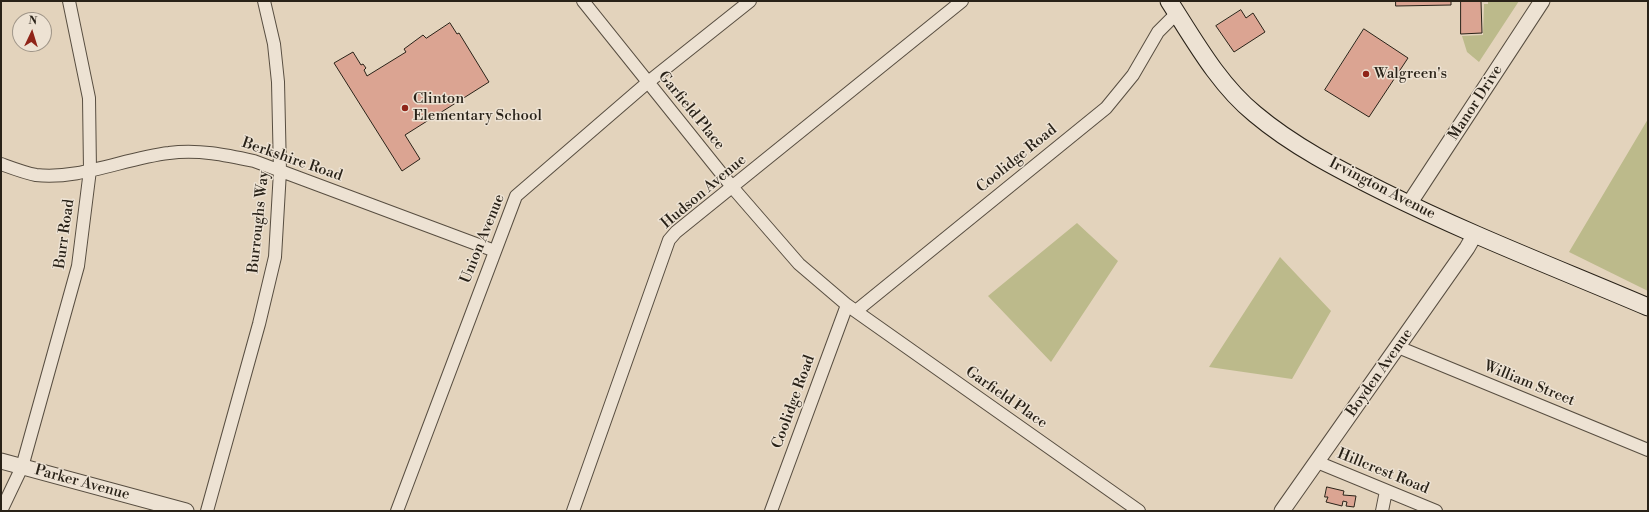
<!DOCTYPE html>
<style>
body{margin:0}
#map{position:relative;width:1649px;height:512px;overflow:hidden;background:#e3d3bc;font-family:"Libre Bodoni",serif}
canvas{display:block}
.frame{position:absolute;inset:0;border:2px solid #292218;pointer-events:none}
.north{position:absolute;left:12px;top:12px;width:40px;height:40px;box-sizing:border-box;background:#ede2d3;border:1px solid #9f9588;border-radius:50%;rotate:4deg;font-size:11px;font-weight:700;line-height:16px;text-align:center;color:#292218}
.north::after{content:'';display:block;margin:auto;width:14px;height:18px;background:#8f2418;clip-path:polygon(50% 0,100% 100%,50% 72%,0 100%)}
</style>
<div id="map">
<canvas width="1649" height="512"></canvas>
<div class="frame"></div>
<div class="north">N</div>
</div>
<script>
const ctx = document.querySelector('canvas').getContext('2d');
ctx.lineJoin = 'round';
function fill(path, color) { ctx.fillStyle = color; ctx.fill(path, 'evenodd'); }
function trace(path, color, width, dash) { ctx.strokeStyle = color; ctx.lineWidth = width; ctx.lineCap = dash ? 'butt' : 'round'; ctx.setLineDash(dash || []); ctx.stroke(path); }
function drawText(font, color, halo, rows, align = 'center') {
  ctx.font = font + ' "Libre Bodoni",serif'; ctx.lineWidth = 3; ctx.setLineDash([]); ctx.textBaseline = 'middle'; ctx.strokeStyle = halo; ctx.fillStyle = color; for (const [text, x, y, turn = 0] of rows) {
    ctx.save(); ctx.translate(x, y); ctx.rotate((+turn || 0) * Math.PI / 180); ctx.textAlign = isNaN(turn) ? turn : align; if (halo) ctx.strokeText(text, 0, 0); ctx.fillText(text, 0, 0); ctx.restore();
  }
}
const green = new Path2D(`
 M1488,1H1519L1479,62L1467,52L1462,36L1483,35L1484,4H1488Z
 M1648,119V291L1569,252Z
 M1077,223L1118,261L1051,362L988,296Z
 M1280,257L1331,311L1292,379L1209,367Z`);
const building = new Path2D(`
 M1396,1H1451V5L1396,6Z
 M1461,1H1481L1482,33L1461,34Z
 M1241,10L1246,18L1253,13L1265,32L1234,52L1216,26Z
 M450,23L457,34L459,33L489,82L405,135L420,159L402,171L334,63L353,52L361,65L363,64L366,68L364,70L367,76L406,52L404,49L423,35L426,38Z
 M1364,29L1408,58L1369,117L1325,90Z
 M1327,487L1344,491L1343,495L1356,496L1354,507L1346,506L1347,502L1343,501L1342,506L1326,502L1328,497H1325Z`);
const minor = new Path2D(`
 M583,1L733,188L799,264L847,305L1139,511
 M1,164C12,168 25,173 36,175C80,180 125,158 169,153C198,149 226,155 254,161L495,251
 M856,311L1106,108L1133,75L1158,32L1177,13
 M1398,347L1648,450
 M1317,462L1436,511
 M1,511L22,467L78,266L90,170L89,98L69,1
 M207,511L259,324L275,257L280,171L278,82L274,44L264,1
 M397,511L516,196L647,83L750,1
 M573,511L669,240L676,232L962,1
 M771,511L847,305
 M1382,511L1386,491`);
const tertiary = new Path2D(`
 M1409,204L1542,1
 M1,461L186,511
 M1282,511L1467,248L1475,234`);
const secondary = new Path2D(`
 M1169,1C1194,40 1219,85 1255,114C1293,146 1338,169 1382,191C1468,234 1559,269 1648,307`);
const markers = [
 [1366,74,4,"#8f2418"],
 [405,108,4,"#8f2418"]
];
const poiNames = [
 ["Walgreen's",1374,74],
 ["Clinton",413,99],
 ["Elementary School",413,116]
];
const streetNames = [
 ["Manor Drive",1476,103,-57],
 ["Garfield Place",691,111,51],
 ["Coolidge Road",1017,159,-39],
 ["Berkshire Road",292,160,19],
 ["Irvington Avenue",1382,189,27],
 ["Hudson Avenue",704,192,-40],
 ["Burroughs Way",259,222,-84],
 ["Burr Road",65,234,-82],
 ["Union Avenue",483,239,-68],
 ["Boyden Avenue",1380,373,-55],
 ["William Street",1529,384,22],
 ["Garfield Place",1006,398,35],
 ["Coolidge Road",794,402,-70],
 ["Hillcrest Road",1383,472,22],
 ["Parker Avenue",82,483,15]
];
fill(green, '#bcba8b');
fill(building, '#dba492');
trace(building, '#292218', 1);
trace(minor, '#584e41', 14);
trace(tertiary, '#584e41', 17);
trace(secondary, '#292218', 19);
trace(minor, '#ede2d3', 12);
trace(tertiary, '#ede2d3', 15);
trace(secondary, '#ede2d3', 17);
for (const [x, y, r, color] of markers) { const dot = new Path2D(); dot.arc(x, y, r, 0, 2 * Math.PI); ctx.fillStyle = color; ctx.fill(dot); trace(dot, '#ede2d3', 1.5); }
drawText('15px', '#292218', '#ede2d3', poiNames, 'left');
drawText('15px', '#292218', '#ede2d3', streetNames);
</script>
